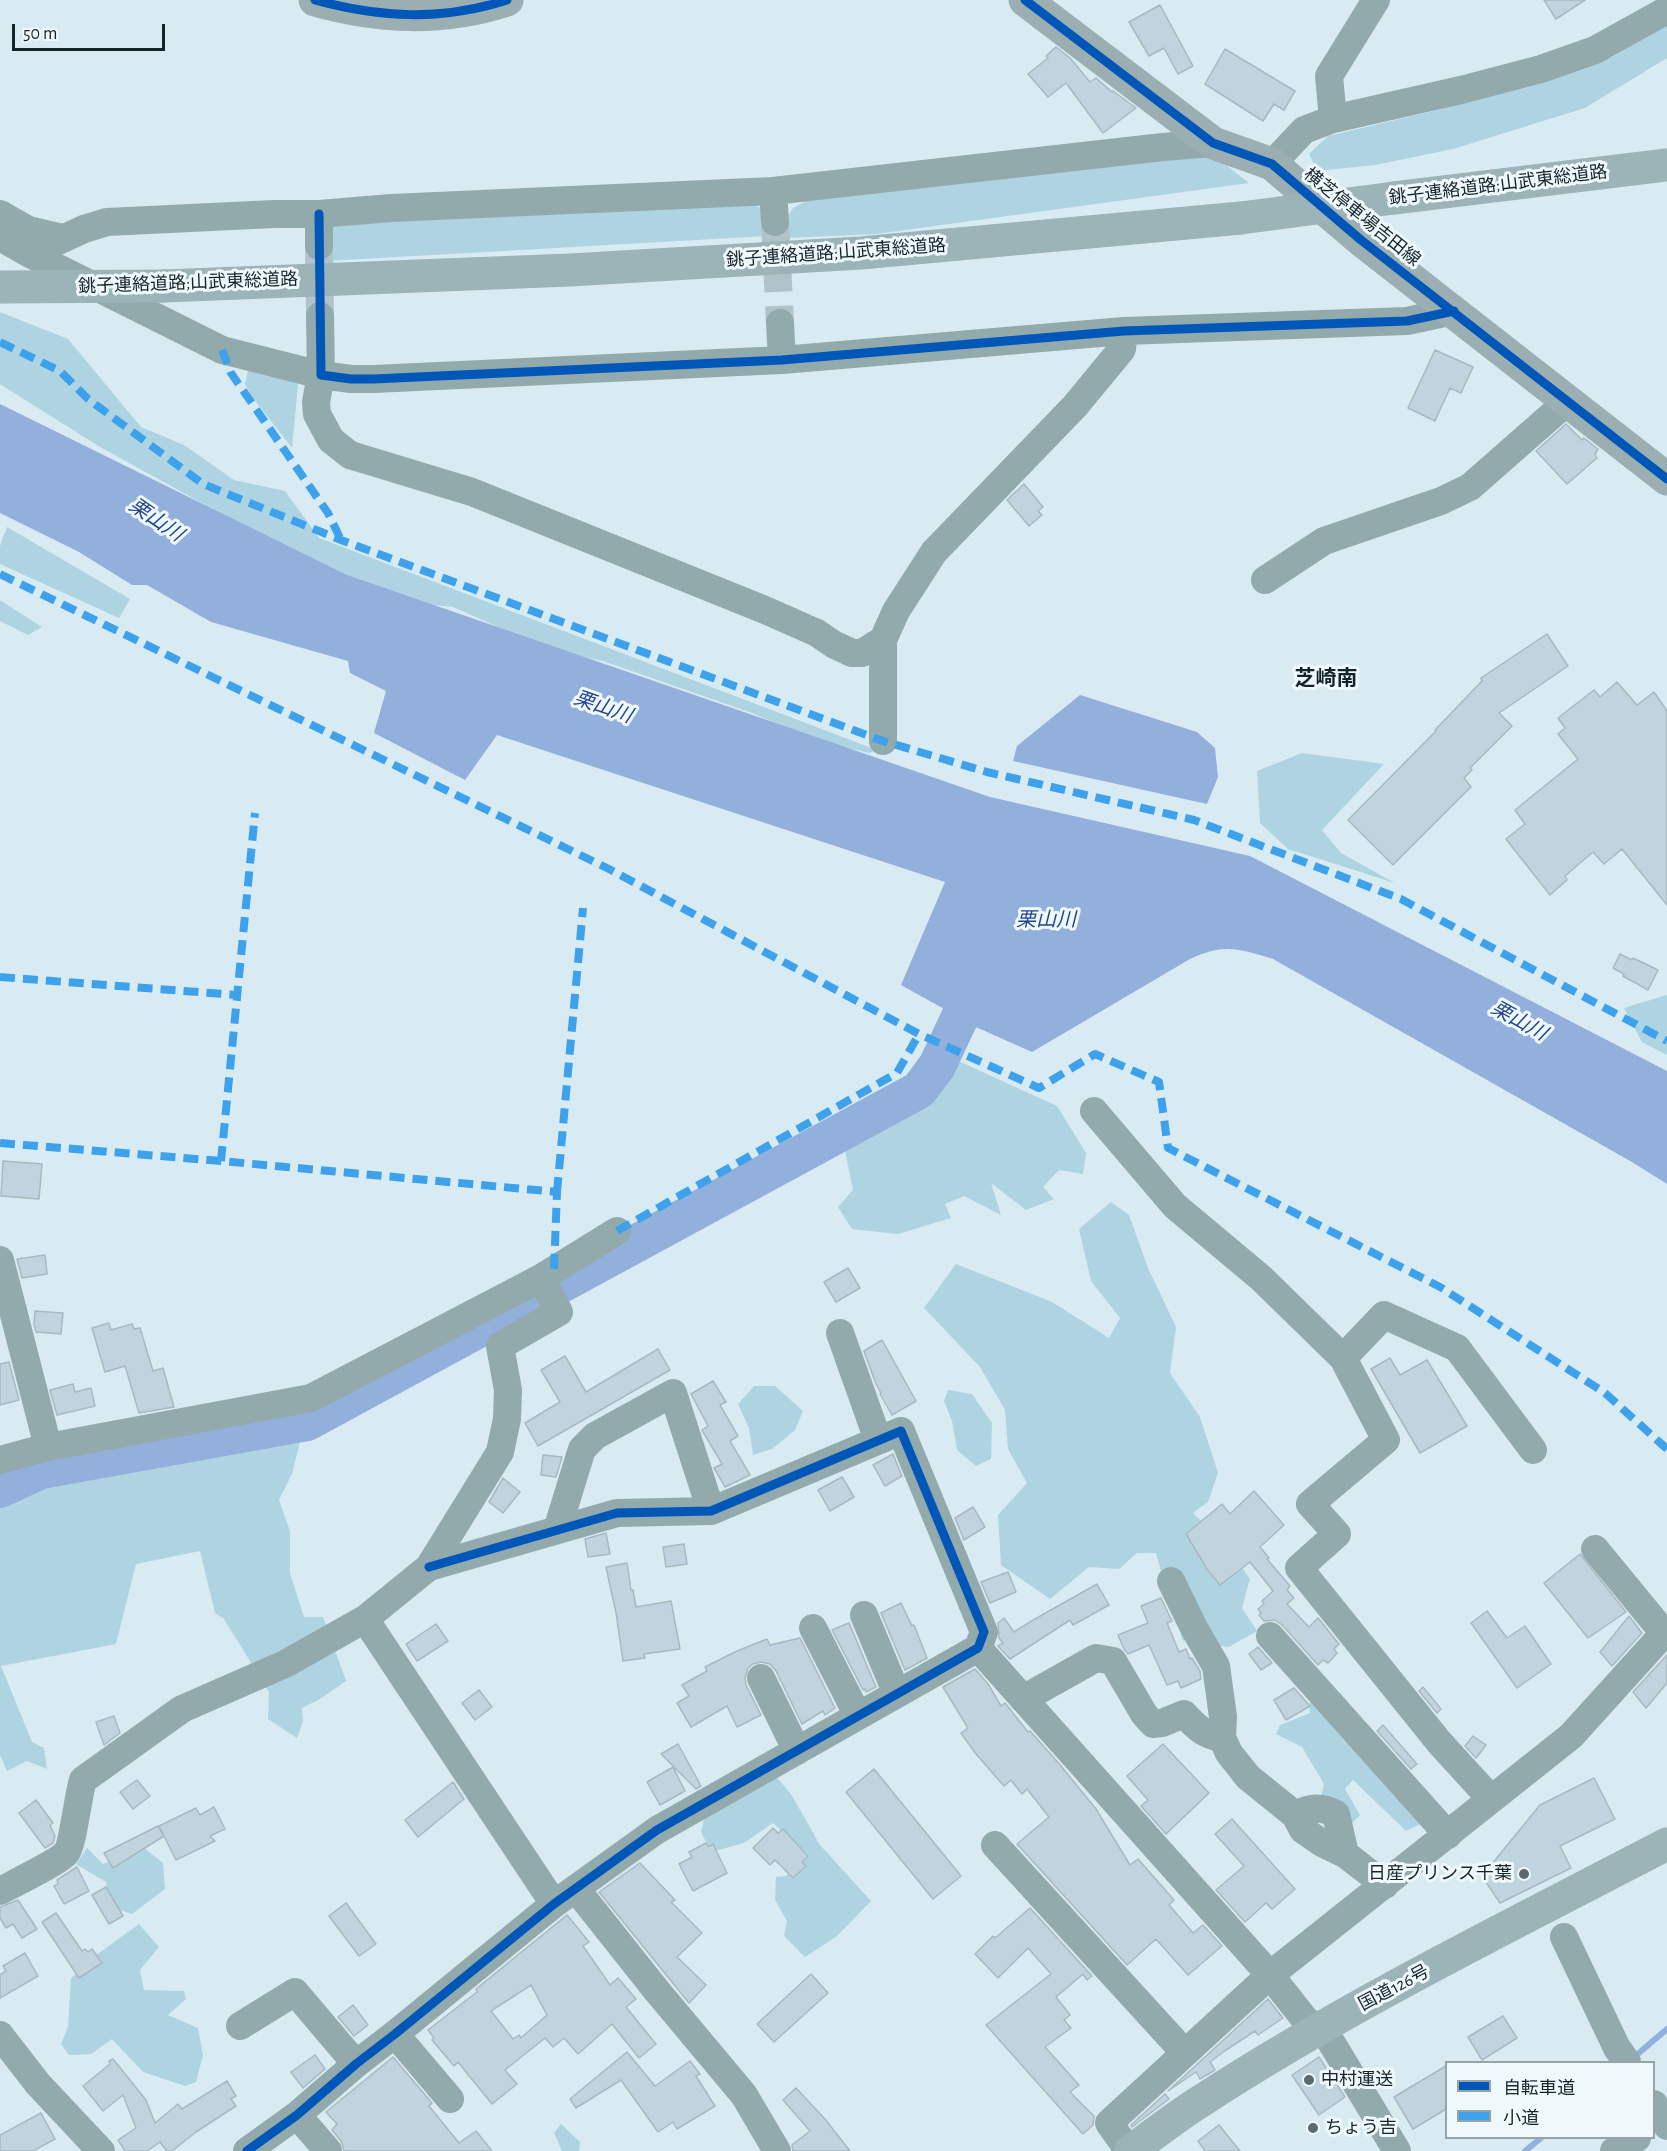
<!DOCTYPE html>
<meta charset="utf-8">
<style>
body{margin:0}
#map{position:relative;width:1667px;height:2151px;overflow:hidden;background:#d8ebf2;font-family:"Alegreya Sans","Noto Sans JP",sans-serif}
canvas{display:block}
.legend{position:absolute;left:1445px;top:2061px;width:210px;height:78px;box-sizing:border-box;background:#eff8fb;border:2px solid #97a4a7;margin:0;padding:8px 10px;list-style:none;font-size:18px;color:#14252a}
.legend li{display:flex;align-items:center;gap:12px;height:30px}
.legend b{width:30px;border:2px solid #97a4a7}
.scale{position:absolute;left:12px;top:24px;width:153px;height:27px;box-sizing:border-box;border:3px solid #14252a;border-top:0;padding-left:8px;font-size:18px;line-height:21px;white-space:nowrap;color:#14252a;-webkit-text-stroke:4px #eff8fb;paint-order:stroke}
</style>
<div id="map">
<canvas width="1667" height="2151"></canvas>
<ul class="legend">
<li><b style="height:8px;background:#0057b8"></b>自転車道</li>
<li><b style="height:8px;background:#3da2eb"></b>小道</li>
</ul>
<div class="scale">50 m</div>
</div>
<script>
const ctx = document.querySelector('canvas').getContext('2d');
ctx.lineJoin = 'round';
function fill(path, color) { ctx.fillStyle = color; ctx.fill(path, 'evenodd'); }
function trace(path, color, width, dash) { ctx.strokeStyle = color; ctx.lineWidth = width; ctx.lineCap = dash ? 'butt' : 'round'; ctx.setLineDash(dash || []); ctx.stroke(path); }
function drawText(font, color, halo, rows, align = 'center') {
  ctx.font = font + ' "Alegreya Sans","Noto Sans JP",sans-serif'; ctx.lineWidth = 6; ctx.setLineDash([]); ctx.textBaseline = 'middle'; ctx.strokeStyle = halo; ctx.fillStyle = color; for (const [text, x, y, turn = 0] of rows) {
    ctx.save(); ctx.translate(x, y); ctx.rotate((+turn || 0) * Math.PI / 180); ctx.textAlign = isNaN(turn) ? turn : align; if (halo) ctx.strokeText(text, 0, 0); ctx.fillText(text, 0, 0); ctx.restore();
  }
}
const green = new Path2D(`
 M1667,25V58L1585,108L1453,149L1375,165L1317,171L1309,154L1328,136L1442,109L1612,57Z
 M1212,154L1249,183L876,234L786,238L784,224L793,208L819,194Z
 M743,200L763,209L767,225V236L327,261L326,235L340,219Z
 M0,312L68,339L141,427L184,445L234,480L285,491L319,538L877,750L869,753L818,741L752,713L603,661L550,650L453,607L395,601L309,562L100,447L0,384Z
 M249,367L299,374L292,448L253,398L245,384Z
 M7,527L130,599L119,618L0,564V546Z
 M0,600L42,627L28,635L0,621Z
 M1302,753L1384,764L1322,830L1341,853L1395,883L1288,849L1260,823L1257,771Z
 M1667,995V1055L1642,1042L1624,1008Z
 M954,1059L1057,1106L1086,1153L1083,1174L1059,1170L1043,1187L1054,1199L1026,1210L991,1183L1001,1215L964,1196L945,1204L951,1218L898,1234L852,1229L838,1207L853,1190L844,1145L916,1101Z
 M1111,1202L1129,1215L1148,1268L1176,1327L1170,1373L1200,1417L1218,1473L1208,1502L1193,1513L1229,1549L1250,1579L1242,1608L1257,1631L1229,1647L1182,1640L1176,1601L1164,1582L1156,1553H1137L1119,1569L1089,1567L1050,1599L1001,1565L998,1515L1027,1483L1008,1449L1005,1410L980,1367L924,1308L956,1264L1052,1302L1109,1338L1120,1318L1091,1281L1079,1229Z
 M754,1386H775L803,1411L795,1430L772,1449L753,1455L749,1428L738,1404Z
 M948,1390L972,1394L992,1423L991,1459L976,1466L957,1450L952,1421L944,1401Z
 M226,1440L300,1442L292,1474L279,1500L290,1531V1573L304,1617H323L346,1681L320,1699L302,1708L303,1721L297,1738L268,1719L269,1692L224,1619L215,1613L200,1551L136,1564L116,1644L1,1666L32,1742L44,1748L47,1769L27,1761L7,1771L0,1755V1465L43,1453Z
 M1310,1694L1425,1822L1406,1831L1353,1780L1345,1789L1360,1815L1350,1825L1320,1801L1324,1784L1302,1747L1276,1734L1280,1725L1310,1713Z
 M760,1758L791,1794L820,1845L871,1901L836,1937L805,1957L784,1936L787,1921L775,1900L776,1877L786,1876L807,1853L773,1823L744,1843L711,1852L701,1832L706,1811Z
 M143,1847L163,1863L165,1889L132,1914L110,1907L106,1882L76,1864L87,1848L103,1864Z
 M139,1924L159,1947L140,1970L144,1990L184,1991L186,1999L168,2015L198,2028L203,2055L196,2082L185,2086L143,2072L112,2039L91,2054L69,2055L61,2044L68,2027L71,1978L99,1953Z
 M561,2124L580,2142L579,2151H562L554,2133Z`);
const water = new Path2D(`
 M0,404L347,575L990,797L1250,856L1667,1071V1184L1632,1162L1273,959C1238,949 1225,943 1190,959L1032,1052L969,1024L960,1036L944,1027L946,1010L901,985L945,882L497,735L465,780L374,733L386,691L350,673L348,661L211,622L147,585H132L79,552L0,513Z
 M1080,695L1197,732L1215,748L1218,777L1207,804L1013,761L1017,746Z`);
const stream = new Path2D(`
 M1633,2058L1667,2029
 M1525,2151L1541,2138`);
const river = new Path2D(`
 M0,1489L41,1470L307,1422L919,1090L937,1066L974,987`);
const building = new Path2D(`
 M1544,0H1585L1556,19Z
 M1160,5L1193,66L1178,74L1164,48L1149,56L1129,22Z
 M1056,47L1070,58L1090,82L1096,78L1112,92L1113,91L1136,108L1103,133L1066,83L1048,97L1028,74L1048,58L1046,56Z
 M1225,49L1295,91L1284,110L1274,104L1263,121L1205,84Z
 M1435,350L1473,367L1461,393L1450,388L1435,421L1408,408Z
 M1566,424L1582,440L1584,438L1598,449L1595,454L1597,458L1567,484L1536,451Z
 M1024,484L1043,507L1038,511L1042,515L1029,526L1007,500Z
 M1547,634L1568,666L1499,713L1512,726L1470,768L1472,770L1464,778L1471,787L1393,865L1348,820L1436,731L1435,730L1482,681L1481,678Z
 M1617,682L1637,705L1654,692L1667,711V905L1622,849L1604,864L1593,852L1565,876L1567,880L1550,895L1506,839L1525,824L1515,810L1578,759L1558,734L1565,728L1558,718L1594,690L1600,697Z
 M1620,954L1632,960L1633,958L1658,970L1648,990L1623,976L1624,974L1613,968Z
 M3,1161L42,1164L39,1199L1,1196Z
 M45,1255L47,1274L22,1278L17,1259Z
 M848,1268L860,1288L836,1302L824,1282Z
 M35,1311L63,1313L61,1334L36,1332L34,1324Z
 M109,1323L111,1330L132,1324L134,1329L140,1328L153,1371L163,1368L174,1407L139,1413L125,1366L105,1372L92,1328Z
 M882,1340L916,1401L892,1415L880,1394L881,1393L876,1384L864,1351Z
 M658,1349L670,1370L538,1446L525,1423L560,1402L541,1370L565,1356L586,1392Z
 M1390,1358L1400,1375L1427,1360L1467,1426L1420,1453L1371,1369Z
 M9,1362L19,1400L0,1405V1364Z
 M713,1381L726,1402L720,1405L738,1436L730,1441L750,1475L725,1487L714,1468L722,1464L702,1430L708,1426L691,1394Z
 M73,1384L75,1392L91,1388L95,1406L57,1415L50,1390Z
 M893,1454L902,1476L885,1486L873,1465Z
 M543,1455L562,1457L556,1477L541,1475Z
 M842,1477L854,1497L830,1511L818,1490Z
 M503,1478L520,1492L503,1513L489,1502Z
 M1254,1491L1284,1525L1260,1547L1269,1558L1267,1559L1290,1586L1287,1590L1294,1598L1287,1604L1309,1627L1318,1618L1339,1644L1334,1649L1337,1653L1328,1663L1323,1660L1318,1665L1282,1625L1275,1620L1264,1621L1259,1615L1261,1613L1258,1609L1264,1604L1262,1601L1273,1591L1250,1562L1220,1585L1207,1569L1186,1534L1222,1504L1230,1514Z
 M973,1507L985,1527L964,1540L955,1518Z
 M606,1533L610,1554L588,1557L585,1539Z
 M684,1544L687,1564L666,1567L663,1547Z
 M1580,1554L1626,1612L1588,1638L1544,1583Z
 M627,1563L631,1590H633L636,1607L671,1601L680,1649L644,1654L645,1658L623,1661L616,1613L606,1567Z
 M1008,1572L1016,1592L990,1603L981,1582Z
 M1097,1584L1109,1605L1073,1625L1070,1620L1010,1659L998,1646L1003,1643L999,1638L998,1623L1004,1618L1014,1632L1035,1619Z
 M1161,1598L1172,1621L1167,1623L1179,1652L1186,1649L1190,1659L1192,1658L1200,1671L1201,1679L1181,1688L1178,1681L1167,1685L1149,1645L1128,1654L1124,1649L1118,1635L1148,1623L1141,1606Z
 M901,1603L912,1626L914,1625L927,1658L905,1670L881,1613Z
 M1487,1611L1507,1638L1525,1626L1551,1664L1517,1688L1471,1623Z
 M1629,1616L1642,1633L1612,1666L1600,1652Z
 M849,1623L876,1687L866,1692L865,1689L863,1690L832,1630Z
 M436,1624L448,1641L417,1661L406,1644Z
 M800,1638L835,1708L825,1715L823,1711L802,1724L776,1671L770,1664L761,1662L753,1664L748,1668L745,1678L746,1685L761,1715L737,1727L727,1706L691,1727L677,1703L689,1696L682,1685L707,1671L705,1667L737,1651L767,1639L770,1645Z
 M1258,1647L1272,1663L1261,1670L1249,1654Z
 M1667,1655V1683L1646,1708L1633,1692Z
 M975,1669L988,1684L1001,1706L1005,1703L1028,1732L1030,1731L1061,1766L1096,1809L1130,1865L1138,1859L1174,1900L1169,1905L1193,1933L1203,1925L1222,1946L1188,1975L1156,1939L1127,1965L1017,1844L1049,1817L1027,1789L1022,1794L1011,1780L1004,1786L976,1754L961,1733L968,1728L943,1687Z
 M1423,1687L1441,1709L1437,1713L1419,1691Z
 M1294,1688L1310,1706L1286,1720L1274,1700Z
 M479,1690L492,1707L475,1720L462,1703Z
 M114,1716L120,1733L104,1745L96,1722Z
 M1383,1725L1417,1764L1411,1769L1377,1731Z
 M1473,1736L1486,1745L1476,1758L1465,1746Z
 M678,1744L701,1786L696,1789L661,1754Z
 M1163,1744L1209,1793L1166,1834L1141,1806L1148,1800L1127,1776Z
 M673,1767L685,1791L660,1805L647,1782Z
 M874,1769L961,1876L933,1899L846,1792Z
 M1594,1778L1615,1819L1560,1846L1571,1868L1500,1903L1482,1876L1540,1805Z
 M137,1780L150,1796L133,1809L120,1792Z
 M453,1782L464,1799L418,1837L405,1820Z
 M36,1800L53,1823L50,1825L55,1836L53,1843L45,1848L19,1813Z
 M214,1807L225,1829L210,1836L215,1841L176,1860L159,1826L196,1808L200,1815Z
 M1232,1819L1295,1889L1272,1909L1266,1903L1245,1922L1216,1890L1244,1866L1215,1834Z
 M158,1826L164,1836L113,1868L104,1853Z
 M773,1828L778,1833L783,1829L808,1856L802,1862L806,1866L793,1878L775,1860L770,1865L753,1848Z
 M706,1843L708,1847L713,1844L727,1873L693,1891L679,1864L692,1857L689,1852Z
 M640,1863L675,1900L671,1902L702,1933L677,1957L706,1985L689,2003L599,1892Z
 M77,1867L89,1891L64,1904L54,1886L58,1884L57,1880Z
 M106,1887L123,1916L109,1924L92,1895Z
 M18,1900L37,1929L22,1938L13,1924L6,1928L0,1918V1907Z
 M346,1903L376,1944L359,1956L329,1916Z
 M1030,1908L1092,1976L1087,1980L1083,1974L1056,1997L1070,2015L1064,2020L1071,2028L1045,2047L1079,2085L1070,2092L1094,2116L1093,2125L1083,2134L986,2025L1051,1974L1028,1948L998,1978L975,1954L993,1936L995,1938Z
 M56,1913L82,1951L85,1949L88,1952L92,1949L102,1963L79,1978L42,1922Z
 M567,1915L589,1942L583,1946L610,1985L618,1978L636,1999L626,2007L656,2044L639,2058L612,2024L578,2054L564,2038L553,2047L545,2038L505,2070L517,2084L492,2104L458,2062L454,2066L432,2040L434,2038L428,2030L477,1992L476,1989ZM531,1985L547,2015L521,2038L519,2035L513,2039L491,2011Z
 M25,1953L38,1976L0,1998V1975L6,1971L3,1966Z
 M811,1974L828,1993L774,2042L757,2024Z
 M1268,1999L1283,2018L1258,2035L1255,2031L1226,2050L1210,2062L1215,2070L1200,2079L1196,2072L1168,2091Z
 M353,2005L368,2025L354,2036L338,2017Z
 M1503,2016L1517,2038L1482,2060L1468,2037Z
 M627,2052L655,2086L690,2061L700,2074L696,2076L715,2106L677,2129L673,2122L658,2132L621,2080L576,2108L570,2099Z
 M315,2055L325,2069L303,2088L291,2072Z
 M393,2057L432,2103L429,2106L459,2143L476,2131L492,2151H344L341,2141L332,2130L337,2124L326,2112Z
 M1319,2057L1345,2097L1319,2115L1292,2075Z
 M113,2059L146,2100L155,2123L178,2104L182,2109L227,2081L236,2096L231,2099L236,2106L196,2132L172,2151H167L160,2142L147,2151H125L118,2140L136,2128L123,2095L103,2111L83,2086L110,2064L109,2061Z
 M1446,2066V2109L1413,2129L1394,2097Z
 M796,2088L825,2119L850,2151H793L792,2145L810,2131L783,2100Z
 M1165,2094L1169,2099L1132,2127L1131,2125Z
 M41,2113L55,2139L33,2151H0V2135Z
 M1219,2125L1240,2151H1205L1198,2141Z`);
const minorTunnel = new Path2D(`
 M775,222L780,323
 M319,246L320,316`);
const minor = new Path2D(`
 M1333,119L1329,76L1376,0
 M1272,164L1304,130L1333,119L1461,90L1541,69L1595,50L1667,10
 M773,191L775,222
 M0,214L28,230L62,238
 M319,214V246
 M0,237L30,254L222,350L321,375L316,402L317,414L331,440L350,455L472,492L765,610L817,633L833,644L852,653H862L883,640
 M30,254L84,229L107,222L274,214H319L391,208L773,191L1163,147L1213,143
 M320,316L321,375L351,379H374L782,360L1124,331L1407,321L1454,311
 M780,323L782,360
 M1265,580L1324,541L1441,501L1470,487L1568,401
 M883,741V640L896,611L934,552L1075,406L1122,349L1124,331
 M1094,1111L1175,1206L1261,1278L1343,1358L1386,1440L1310,1504L1337,1534L1299,1568L1439,1742L1491,1799
 M0,1260L48,1447
 M840,1333L878,1440
 M1343,1358L1384,1315L1457,1348L1533,1450
 M0,1460L48,1447L311,1398L541,1278L617,1231
 M557,1530L582,1449L595,1436L673,1393L711,1511
 M1595,1549L1664,1633
 M1171,1581L1194,1628L1216,1666L1223,1717L1222,1738L1229,1753L1248,1777L1295,1815L1303,1830L1322,1843L1345,1854L1385,1885
 M864,1615L897,1694
 M365,1619L554,1904
 M813,1628L858,1716
 M1270,1636L1448,1835
 M978,1648L1270,1975L1307,2022L1322,2027L1397,2151
 M761,1678L797,1751
 M1023,1699L1096,1658L1113,1661L1144,1714L1153,1724L1162,1723L1184,1714C1196,1727 1205,1736 1222,1738
 M1295,1815C1310,1807 1321,1806 1336,1814L1345,1854
 M995,1845L1185,2053
 M576,1889L657,1991L744,2095L777,2151
 M0,1891C11,1885 60,1861 66,1853C73,1845 78,1795 83,1780L182,1709L285,1664L365,1619L429,1567L500,1452L507,1419L508,1390L500,1346L559,1312L541,1278
 M1564,1937L1617,2048L1627,2062
 M240,2026L295,1992L356,2064
 M395,2034L450,2099
 M0,2035L38,2084L101,2151
 M1654,2104L1667,2126
 M297,2115L328,2151
 M247,2151L297,2115L356,2064L395,2034L554,1904L657,1830L978,1648L984,1632L901,1431L711,1511L617,1513L429,1567
 M1129,2151L1109,2123L1270,1975L1571,1736L1667,1630
 M1614,2151L1637,2138`);
const major = new Path2D(`
 M315,0C380,18 442,21 507,0
 M1025,0L1213,143L1272,164L1361,240L1667,479`);
const highway = new Path2D(`
 M1394,198L1667,165
 M164,286L570,270L861,253L1241,218
 M1131,2151C1154,2134 1177,2116 1201,2101C1350,2004 1510,1926 1667,1844`);
const highwayBridge = new Path2D(`
 M1241,218L1394,198
 M0,287L164,286`);
const quiet = new Path2D(`
 M0,342L60,371L88,399L203,484L341,540L883,741L987,772L1194,820L1401,899L1667,1041
 M222,350L231,373L328,513L341,540
 M0,574L607,868L919,1034L1039,1088L1095,1054L1159,1082L1168,1148L1440,1287L1605,1393L1667,1449
 M0,977L237,995
 M0,1143L221,1161L557,1192L554,1270
 M221,1161L255,813
 M557,1192L583,908
 M617,1231L897,1073L919,1034`);
const cycleway = new Path2D(`
 M315,0C380,18 442,21 507,0
 M1025,0L1213,143L1272,164L1361,240L1667,479
 M319,214L321,375L351,379H374L782,360L1124,331L1407,321L1454,311
 M247,2151L297,2115L356,2064L395,2034L554,1904L657,1830L978,1648L984,1632L901,1431L711,1511L617,1513L429,1567`);
const markers = [
 [1524,1874,6,"#596a70"],
 [1309,2080,6,"#596a70"],
 [1313,2128,6,"#596a70"]
];
const streetNames = [
 ["銚子連絡道路;山武東総道路",1498,185,-7],
 ["横芝停車場吉田線",1362,217,39],
 ["銚子連絡道路;山武東総道路",836,253,-4],
 ["銚子連絡道路;山武東総道路",188,283,-2],
 ["国道126号",1394,1988,-28]
];
const poiNames = [
 ["日産プリンス千葉",1512,1874,"right"],
 ["中村運送",1321,2080],
 ["ちょう吉",1325,2128]
];
const waterNames = [
 ["栗山川",156,520,34],
 ["栗山川",603,707,19],
 ["栗山川",1046,920],
 ["栗山川",1519,1021,29]
];
const quarterNames = [
 ["芝崎南",1326,679]
];
fill(green, '#aed4e2');
fill(water, '#93afdb');
trace(stream, '#93afdb', 6);
trace(river, '#93afdb', 38);
fill(building, '#c0d4e0');
trace(building, '#aab8c0', 1.5);
trace(minorTunnel, '#b1c3ca', 28, [28, 14]);
trace(minor, '#93aaad', 28);
trace(major, '#9bafb3', 33);
trace(highway, '#9cb3b7', 33);
trace(highwayBridge, '#9cb3b7', 33);
trace(quiet, '#3da2eb', 8, [15, 8]);
trace(cycleway, '#0057b8', 9);
for (const [x, y, r, color] of markers) { const dot = new Path2D(); dot.arc(x, y, r, 0, 2 * Math.PI); ctx.fillStyle = color; ctx.fill(dot); trace(dot, '#eff8fb', 2); }
drawText('18px', '#14252a', '#eff8fb', streetNames);
drawText('18px', '#14252a', '#eff8fb', poiNames, 'left');
drawText('italic 20px', '#22458e', '#eff8fb', waterNames);
drawText('bold 21px', '#14252a', '#eff8fb', quarterNames);
</script>
